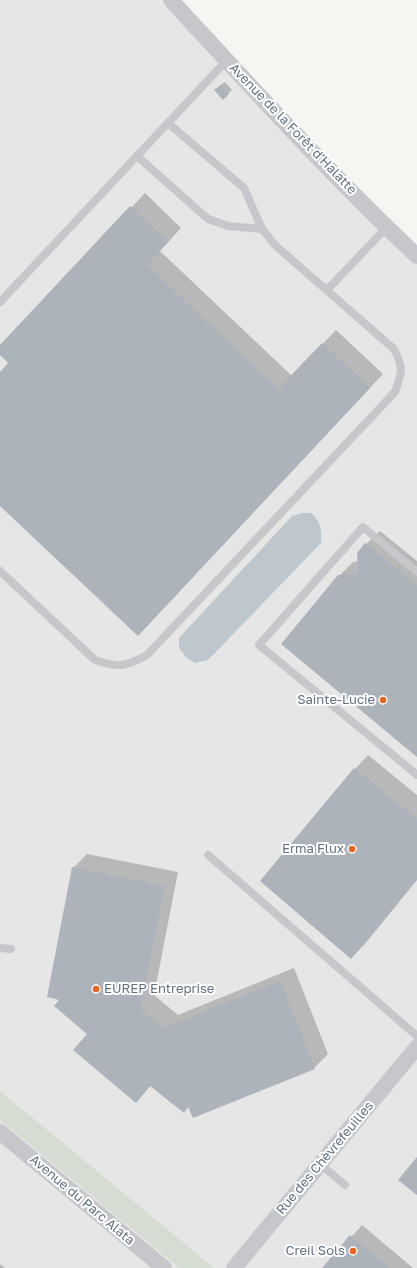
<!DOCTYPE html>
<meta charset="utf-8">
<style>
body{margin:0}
canvas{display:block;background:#f5f5f1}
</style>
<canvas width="417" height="1268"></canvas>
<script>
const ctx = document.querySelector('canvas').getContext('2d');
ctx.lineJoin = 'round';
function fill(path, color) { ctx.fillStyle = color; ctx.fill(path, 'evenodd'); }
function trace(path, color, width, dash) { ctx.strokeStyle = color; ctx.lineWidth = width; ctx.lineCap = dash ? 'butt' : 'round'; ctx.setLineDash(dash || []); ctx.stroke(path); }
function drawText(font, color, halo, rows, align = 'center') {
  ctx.font = font + ' "Golos Text",sans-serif'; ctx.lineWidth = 4; ctx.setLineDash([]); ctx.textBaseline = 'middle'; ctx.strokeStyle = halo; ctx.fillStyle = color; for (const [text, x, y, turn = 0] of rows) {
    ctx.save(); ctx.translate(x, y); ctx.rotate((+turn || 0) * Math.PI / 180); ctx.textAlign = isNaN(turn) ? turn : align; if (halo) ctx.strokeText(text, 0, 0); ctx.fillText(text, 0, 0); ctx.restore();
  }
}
const built = new Path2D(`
 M0,0H171L417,253V1268H0Z`);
const green = new Path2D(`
 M0,1091L214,1268H180L178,1267L0,1120Z`);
const water = new Path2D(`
 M302,513H311C321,522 322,530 321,543L208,660L195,663L187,658L179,648V638L292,516Z`);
const shadow = new Path2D(`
 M225,82L232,90L223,98L219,86Z
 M145,193L181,228L160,251L292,376L336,330L383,374L151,621L0,504V374L10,363L0,354V347Z
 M380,531L417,561V756L339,576L353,562L359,561L366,544Z
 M368,755L417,795V880L365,944L351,958L355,769Z
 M87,854L178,872L154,995L178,1015L294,968L328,1054L314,1068L189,1106L184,1112L151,1085L136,1102L89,1033L61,999L73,868Z
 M362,1225L413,1268H324Z
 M0,1264L5,1268H0Z`);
const building = new Path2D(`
 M221,85L229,94L223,100L214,90Z
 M130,206L168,242L147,265L278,389L322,343L370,388L138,636L0,506V372L8,363L0,355V345Z
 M365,543L417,586V757L281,644L338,575L358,574L357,553Z
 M354,768L417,819V879L351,959L260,881Z
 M72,867L165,886L140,1009L164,1028L280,981L315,1069L193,1118L188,1107L184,1113L150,1086L136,1103L73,1050L87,1034L54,1006L59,1000L47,997Z
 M417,1157V1195L398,1180Z
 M350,1235L389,1268H322Z`);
const service = new Path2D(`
 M137,156L208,219L228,226L262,229
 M327,290L387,227
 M0,302L227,60
 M0,571L95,660C119,668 125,667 147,655L395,392C402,372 404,369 394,349L276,246L262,229L244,188L168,123
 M417,572L363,527L259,645L417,775
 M208,855L417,1036
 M0,948L11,949
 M320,1164L345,1185`);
const minor = new Path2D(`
 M171,0C251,87 331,175 417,256
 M0,1132L164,1268
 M234,1268L417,1047`);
const markers = [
 [383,700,4,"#e8641f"],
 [352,849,4,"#e8641f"],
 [96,989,4,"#e8641f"],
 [353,1251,4,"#e8641f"]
];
const streetNames = [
 ["Avenue de la Forêt d'Halatte",293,129,46],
 ["Rue des Chèvrefeuilles",325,1158,-50],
 ["Avenue du Parc Alata",82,1200,40]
];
const poiNames = [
 ["Sainte-Lucie",375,700],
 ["Erma Flux",344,849],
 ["EUREP Entreprise",104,989,"left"],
 ["Creil Sols",345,1251]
];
fill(built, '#e5e6e5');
fill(green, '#d5dcd2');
fill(water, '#bdc7cd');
fill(shadow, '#0003');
fill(building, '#adb3ba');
trace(service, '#c5c7cb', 8);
trace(minor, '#c5c7cb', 16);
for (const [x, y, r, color] of markers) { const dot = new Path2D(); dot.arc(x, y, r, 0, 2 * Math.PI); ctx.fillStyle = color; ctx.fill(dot); trace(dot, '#fff', 1.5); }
drawText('13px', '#637183', '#fff', streetNames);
drawText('13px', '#637183', '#fff', poiNames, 'right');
</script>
